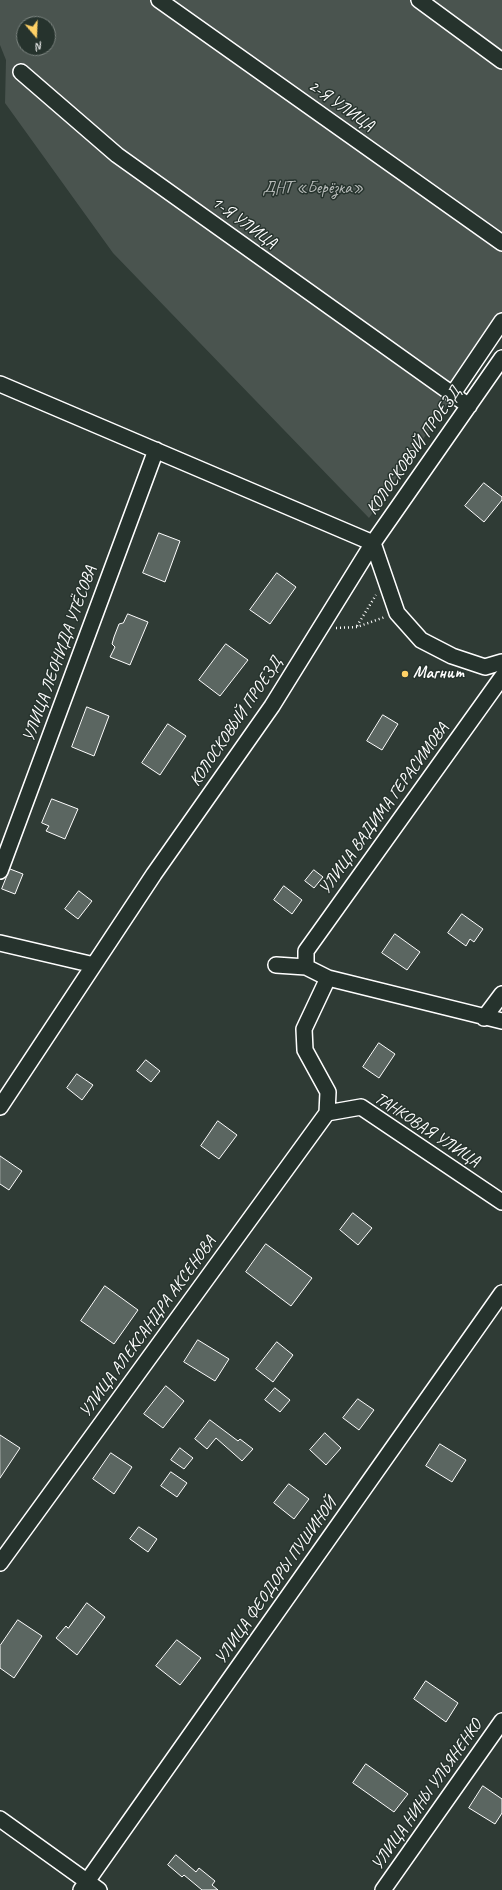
<!DOCTYPE html>
<meta charset="utf-8">
<style>
body{margin:0}
#map{position:relative;width:502px;height:1890px;overflow:hidden;background:#2f3b35;font-family:Caveat,sans-serif}
canvas{display:block}
.north{position:absolute;left:16px;top:16px;width:40px;height:40px;box-sizing:border-box;background:#26332d;border:1px solid #7d8581;border-radius:50%;rotate:161deg;font-size:11px;font-weight:700;line-height:16px;text-align:center;color:#fff}
.north::after{content:'';display:block;margin:auto;width:14px;height:18px;background:#ffd166;clip-path:polygon(50% 0,100% 100%,50% 72%,0 100%)}
</style>
<div id="map">
<canvas width="502" height="1890"></canvas>
<div class="north">N</div>
</div>
<script>
const ctx = document.querySelector('canvas').getContext('2d');
ctx.lineJoin = 'round';
function fill(path, color) { ctx.fillStyle = color; ctx.fill(path, 'evenodd'); }
function trace(path, color, width, dash) { ctx.strokeStyle = color; ctx.lineWidth = width; ctx.lineCap = dash ? 'butt' : 'round'; ctx.setLineDash(dash || []); ctx.stroke(path); }
function drawText(font, color, halo, rows, align = 'center') {
  ctx.font = font + ' Caveat,sans-serif'; ctx.lineWidth = 3; ctx.setLineDash([]); ctx.textBaseline = 'middle'; ctx.strokeStyle = halo; ctx.fillStyle = color; for (const [text, x, y, turn = 0] of rows) {
    ctx.save(); ctx.translate(x, y); ctx.rotate((+turn || 0) * Math.PI / 180); ctx.textAlign = isNaN(turn) ? turn : align; if (halo) ctx.strokeText(text, 0, 0); ctx.fillText(text, 0, 0); ctx.restore();
  }
}
const green = new Path2D(`
 M0,0H502V324L369,518L113,253L5,103L6,60L0,45ZM24,24H48V48H24Z`);
const building = new Path2D(`
 M484,483L502,497V500L484,522L465,506Z
 M159,533L180,541L165,582L143,573Z
 M277,573L296,587L270,624L250,610Z
 M128,614L148,622L130,665L110,657L115,647L112,644L114,637L119,624L123,623Z
 M226,644L248,660L220,696L199,680Z
 M87,707L109,716L94,756L72,747Z
 M383,715L398,724L382,750L367,741Z
 M168,724L186,736L160,775L142,763Z
 M52,799L78,809L65,839L46,831L49,826L42,823Z
 M10,869L23,874L15,894L2,889Z
 M314,870L323,877L314,888L305,881Z
 M284,886L302,900L292,914L274,900Z
 M79,891L92,901L78,919L65,909Z
 M462,914L483,929L474,942L470,939L466,946L448,933Z
 M395,934L420,952L407,970L382,953Z
 M379,1043L395,1054L379,1078L363,1067Z
 M146,1060L160,1071L151,1082L137,1071Z
 M77,1074L93,1085L82,1100L67,1088Z
 M218,1121L237,1135L219,1159L201,1146Z
 M0,1156L22,1171L9,1190L0,1184Z
 M353,1213L372,1228L358,1245L340,1230Z
 M266,1244L312,1278L291,1306L246,1272Z
 M105,1286L138,1310L114,1344L81,1321Z
 M198,1340L229,1359L215,1381L184,1362Z
 M277,1342L293,1355L273,1382L256,1369Z
 M166,1386L184,1401L163,1428L144,1414Z
 M275,1388L290,1400L280,1412L265,1400Z
 M358,1399L374,1410L359,1430L343,1418Z
 M210,1420L238,1441L240,1439L253,1449L242,1461L216,1438L207,1449L195,1439Z
 M325,1433L341,1448L326,1465L310,1450Z
 M0,1435L20,1448L0,1478Z
 M440,1444L466,1460L452,1482L426,1466Z
 M180,1448L193,1458L184,1469L171,1460Z
 M111,1453L132,1467L114,1494L93,1479Z
 M171,1472L187,1483L177,1497L161,1486Z
 M289,1484L309,1499L294,1519L274,1503Z
 M139,1527L157,1539L148,1552L130,1539Z
 M87,1603L105,1617L77,1655L56,1638L66,1626L68,1628Z
 M18,1620L42,1636L14,1678L0,1668V1646Z
 M177,1640L201,1658L180,1685L156,1666Z
 M426,1681L458,1703L446,1722L414,1699Z
 M366,1764L408,1794L394,1812L353,1783Z
 M483,1786L502,1799V1813L495,1824L469,1808Z
 M176,1855L196,1872L199,1868L215,1881L212,1885L218,1890H202L184,1875L182,1877L168,1865Z`);
const path = new Path2D(`
 M357,626L376,595
 M336,628L357,627L385,617`);
const minor = new Path2D(`
 M159,0L502,243
 M419,0L502,61
 M21,72L117,155L469,406
 M0,384L373,543
 M452,395L502,321
 M373,543L397,613L421,640L452,656L485,667L502,662
 M0,871L156,450
 M0,943L94,965
 M276,965L306,967L328,978L502,1021
 M306,967V951L502,677
 M328,978L304,1029L305,1050L328,1092L327,1113L361,1107L502,1202
 M484,1018L502,994
 M0,1107L154,874L272,706L373,543L502,358
 M0,1563L327,1113
 M0,1819L99,1890
 M81,1890L502,1293
 M383,1890L502,1721`);
const markers = [
 [405,674,4,"#ffd166"]
];
const streetNames = [
 ["2-Я УЛИЦА",341,106,35],
 ["1-Я УЛИЦА",244,223,36],
 ["КОЛОСКОВЫЙ ПРОЕЗД",414,451,-55],
 ["УЛИЦА ЛЕОНИДА УТЁСОВА",60,654,-70],
 ["КОЛОСКОВЫЙ ПРОЕЗД",236,722,-56],
 ["УЛИЦА ВАДИМА ГЕРАСИМОВА",384,809,-54],
 ["ТАНКОВАЯ УЛИЦА",427,1130,33],
 ["УЛИЦА АЛЕКСАНДРА АКСЕНОВА",148,1327,-54],
 ["УЛИЦА ФЕОДОРЫ ПУШИНОЙ",276,1581,-55],
 ["УЛИЦА НИНЫ УЛЬЯНЕНКО",427,1795,-55]
];
const parkNames = [
 ["ДНТ «Берёзка»",313,189]
];
const poiNames = [
 ["Магнит",413,674]
];
fill(green, '#4a544f');
fill(building, '#5b6661');
trace(building, '#fff', 1);
trace(minor, '#fff', 18);
trace(path, '#fff', 2.5, [1, 3]);
trace(minor, '#26332d', 15);
for (const [x, y, r, color] of markers) { const dot = new Path2D(); dot.arc(x, y, r, 0, 2 * Math.PI); ctx.fillStyle = color; ctx.fill(dot); trace(dot, '#26332d', 1.5); }
drawText('17px', '#fff', '#26332d', streetNames);
drawText('17px', '#b7bbb9', '#26332d', parkNames);
drawText('bold 17px', '#fff', '#26332d', poiNames, 'left');
</script>
